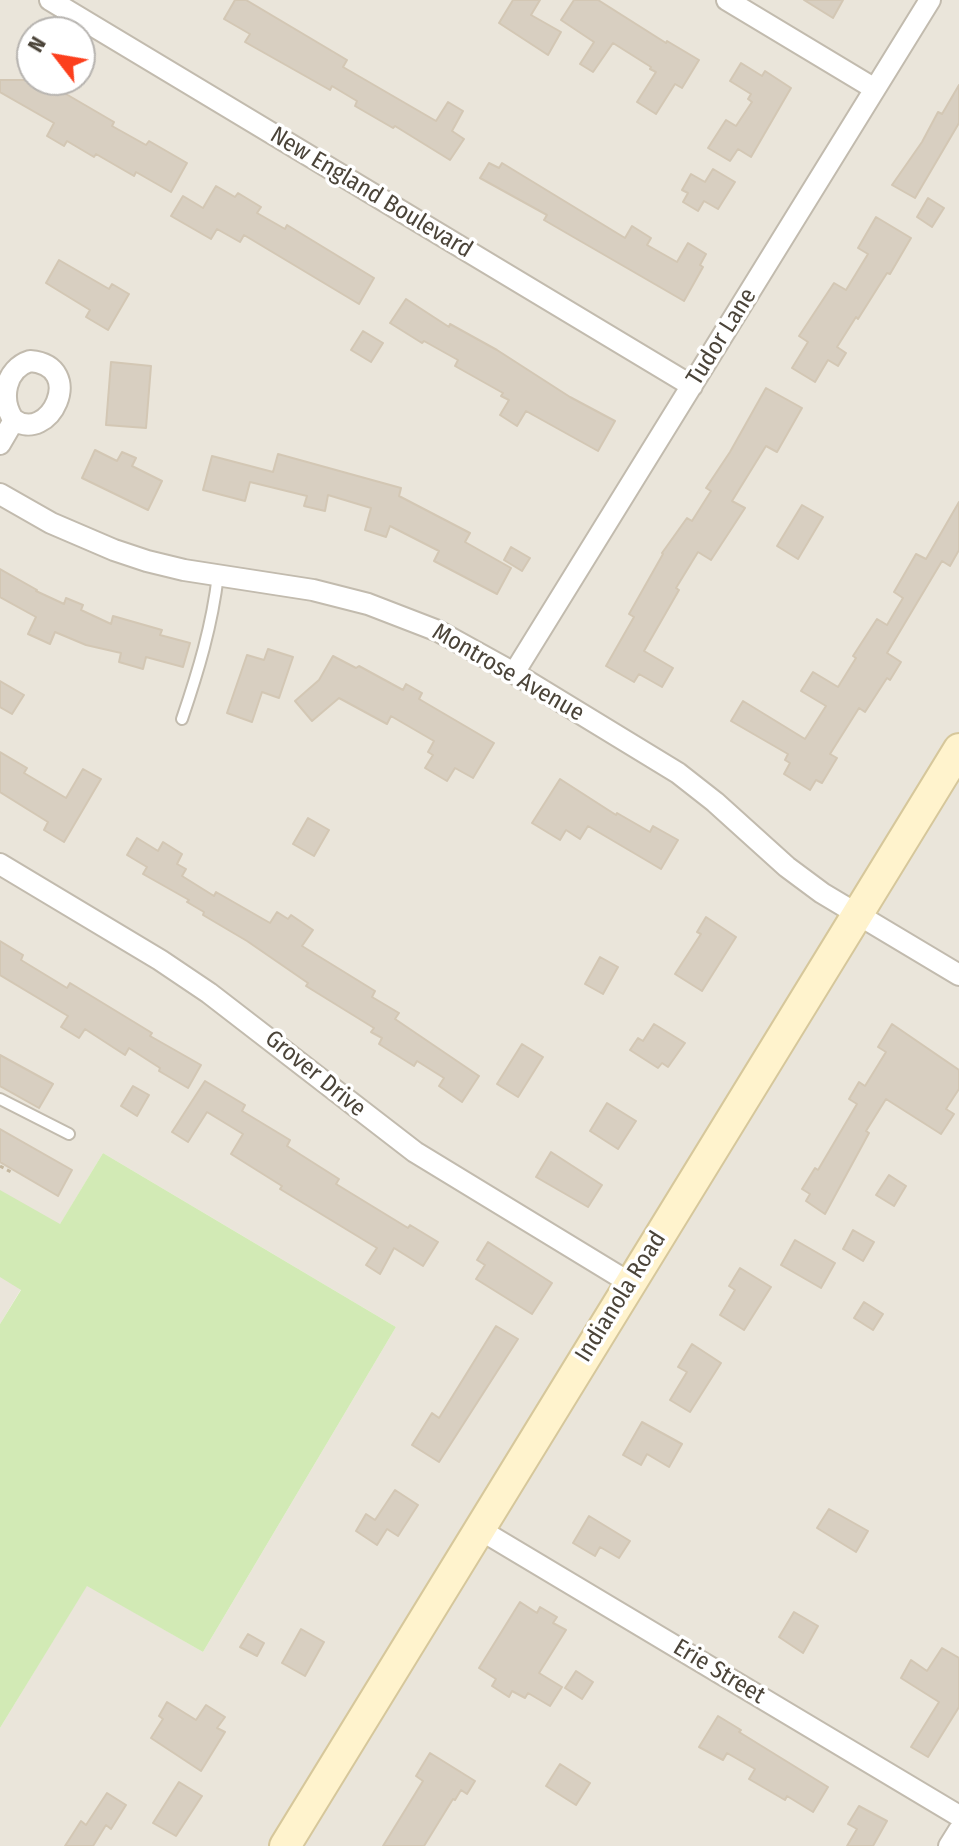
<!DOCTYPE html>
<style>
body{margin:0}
#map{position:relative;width:959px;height:1846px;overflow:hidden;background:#f6f3ec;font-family:"Fira Sans Condensed",sans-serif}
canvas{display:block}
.north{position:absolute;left:16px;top:16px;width:80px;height:80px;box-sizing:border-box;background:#fff;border:2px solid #b7b4b0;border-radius:50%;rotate:301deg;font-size:22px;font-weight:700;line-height:32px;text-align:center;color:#4b4439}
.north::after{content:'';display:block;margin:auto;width:28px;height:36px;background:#fc3f1d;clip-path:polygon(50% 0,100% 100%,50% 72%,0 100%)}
</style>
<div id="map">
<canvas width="959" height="1846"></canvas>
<div class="north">N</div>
</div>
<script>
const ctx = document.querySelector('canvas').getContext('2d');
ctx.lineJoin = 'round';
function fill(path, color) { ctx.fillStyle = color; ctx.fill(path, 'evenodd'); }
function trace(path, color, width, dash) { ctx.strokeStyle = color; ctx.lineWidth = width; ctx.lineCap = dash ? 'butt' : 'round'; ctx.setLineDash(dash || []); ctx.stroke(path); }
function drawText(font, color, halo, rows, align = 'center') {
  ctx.font = font + ' "Fira Sans Condensed",sans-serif'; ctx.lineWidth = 7; ctx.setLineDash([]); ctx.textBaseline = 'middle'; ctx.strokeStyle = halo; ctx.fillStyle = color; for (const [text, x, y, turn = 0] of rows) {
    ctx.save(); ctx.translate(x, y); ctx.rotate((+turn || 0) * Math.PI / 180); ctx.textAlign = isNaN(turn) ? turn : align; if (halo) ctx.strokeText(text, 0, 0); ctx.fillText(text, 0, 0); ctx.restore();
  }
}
const residential = new Path2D(`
 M0,0H959V1846H0V1728L87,1585L203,1652L396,1327L103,1153L0,1324ZM32,32H80V80H32Z`);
const green = new Path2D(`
 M103,1153L396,1327L203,1652L87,1586L0,1728V1324L21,1290L0,1277V1190L60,1224Z`);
const building = new Path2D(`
 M235,0H246L347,60L343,67L436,121L448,102L463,111L452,131L464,139L450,160L395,126L393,128L355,106L357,101L332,86L330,90L245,42L250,34L224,19Z
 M513,0H540L531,15L561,32L548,55L499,23Z
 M574,0H598L666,43L667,41L699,60L682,88L675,84L656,114L637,102L656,72L650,69L651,67L613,43L593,72L580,64L594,42L561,20Z
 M804,0H843L833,18Z
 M741,63L762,76L765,71L791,88L751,157L738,149L730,161L708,148L726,120L736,126L752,102L748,99L751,94L730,81Z
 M0,80H42L114,122L112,126L146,145L149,141L187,163L171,192L136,172L134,176L96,154L94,157L67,141L64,146L47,136L54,123L0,92Z
 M959,85V123L915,198L892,185L922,142L938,112L942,114Z
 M489,163L499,168L502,163L625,238L632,226L651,238L647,245L677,262L688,243L706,254L700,265L703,267L684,301L582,242L544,220L547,215L480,178Z
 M713,169L735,182L718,209L704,201L698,211L683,202L688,193L682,190L691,174L705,182Z
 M216,186L235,197L238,193L261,207L257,213L285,229L287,225L374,278L359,304L244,235L240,242L217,229L211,239L171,216L183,196L203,208Z
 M928,198L944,208L932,227L917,217Z
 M876,217L911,238L890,274L887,273L858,319L856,317L837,347L846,353L838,366L828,360L815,382L792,368L808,342L799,336L834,283L846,290L868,254L858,248Z
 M59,260L109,289L112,284L129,294L108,330L86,317L90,310L46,283Z
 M406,299L449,327L450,324L497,350L570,397L615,421L598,451L526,411L517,426L500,415L509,400L501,396L503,393L455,366L458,360L424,341L422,343L390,323Z
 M363,331L383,343L371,362L351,350Z
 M111,362L151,366L146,428L106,425Z
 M766,388L802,408L777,452L766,446L732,501L745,508L711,560L698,552L676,588L679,590L644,651L673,668L662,687L639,674L634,682L606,666L634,617L629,614L663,554L662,553L687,518L692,521L711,491L706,488L730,452Z
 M95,450L117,461L122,452L136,458L132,466L162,481L148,510L82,478Z
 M278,454L401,488L399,496L470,533L465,542L511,568L497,594L434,561L439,551L390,526L386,537L365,530L371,508L328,495L325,511L304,506L307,496L250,482L245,501L203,490L212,456L273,472Z
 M959,502V550L950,566L942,561L887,653L901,662L890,680L887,678L865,712L859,708L830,754L837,758L822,783L816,780L810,790L784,774L790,763L785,760L788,754L731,721L743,701L805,739L826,706L801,691L813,672L838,687L856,658L853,656L877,619L887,625L903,598L894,592L916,554L926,559Z
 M802,505L823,517L798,559L777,546Z
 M511,547L530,558L522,571L504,560Z
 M0,569L37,590L36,591L64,604L66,598L83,605L81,610L111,624L113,616L162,630L160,635L190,643L183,667L146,657L143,669L119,662L121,653L86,645L55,632L50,644L28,634L36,617L0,597Z
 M268,649L293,657L279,698L262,692L252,722L227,713L247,655L264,660Z
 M333,656L356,668L359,666L403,690L406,684L422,693L419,699L494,743L473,778L455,768L447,781L425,768L433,755L428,752L434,741L391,716L387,724L339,698L312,721L295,701L319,680Z
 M0,681L24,695L12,714L0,707Z
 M0,752L27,768L24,773L66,798L83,769L101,779L64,842L44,830L48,822L0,792Z
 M560,779L616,815L617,813L650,832L653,826L678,840L661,869L588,826L580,839L566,830L560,840L532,823Z
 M308,818L329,830L314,856L293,844Z
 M137,838L158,851L163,842L182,854L177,864L186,869L182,876L214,896L216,892L270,923L277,912L288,919L291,915L313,930L302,946L375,991L372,997L399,1013L395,1019L479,1076L462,1102L439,1086L444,1078L417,1061L414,1066L379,1044L382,1038L371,1032L374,1028L306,986L308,983L247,941L203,915L204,912L187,902L189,900L143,874L147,867L127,855Z
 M706,917L736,937L702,991L675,974L701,934L697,932Z
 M0,941L23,955L21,960L67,988L70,983L152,1033L150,1036L201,1065L188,1088L159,1071L160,1068L129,1048L125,1055L85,1029L79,1038L61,1027L68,1016L0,975Z
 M600,957L618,967L603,994L585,984Z
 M654,1024L685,1043L668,1067L662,1063L658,1068L630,1050L638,1038L643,1041Z
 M892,1024L959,1070V1089L946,1109L954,1114L941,1134L886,1099L866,1131L869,1133L825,1214L806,1201L810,1194L802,1189L815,1168L818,1170L857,1104L849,1099L859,1082L865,1086L886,1052L878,1047Z
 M522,1044L543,1057L518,1097L497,1084Z
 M0,1055L53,1084L39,1108L0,1086Z
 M205,1081L245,1105L242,1111L290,1140L287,1146L339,1179L336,1184L408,1228L410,1225L438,1242L423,1266L394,1248L380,1274L366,1265L377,1248L280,1189L282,1186L231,1154L243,1134L207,1112L188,1142L172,1132Z
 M133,1086L149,1095L137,1116L121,1106Z
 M607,1103L636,1121L618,1149L590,1131Z
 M0,1129L72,1170L58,1196L0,1162Z
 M551,1152L602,1185L588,1207L536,1177Z
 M889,1175L906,1186L894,1206L876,1195Z
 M853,1230L874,1242L863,1261L843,1249Z
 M795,1240L835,1263L821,1288L781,1265Z
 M488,1242L552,1283L532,1314L476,1279L485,1265L477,1260Z
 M740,1268L771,1287L744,1330L720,1315L735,1290L729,1286Z
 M864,1302L883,1314L873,1330L854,1318Z
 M496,1326L518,1339L439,1462L412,1445L432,1413L439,1418Z
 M692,1344L721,1363L690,1412L670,1400L687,1372L678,1367Z
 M642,1422L682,1444L669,1467L647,1454L641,1465L623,1455Z
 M395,1490L418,1505L398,1536L387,1529L377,1545L356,1531L366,1514L375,1520Z
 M829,1509L868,1531L856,1552L817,1528Z
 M589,1516L630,1541L619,1558L600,1547L595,1556L573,1543Z
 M520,1602L537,1613L540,1607L557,1617L553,1623L566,1630L539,1673L562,1687L550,1706L528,1693L525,1698L512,1691L509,1697L492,1686L496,1679L479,1668Z
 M794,1612L818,1626L803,1653L779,1637Z
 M301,1629L324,1642L305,1676L282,1663Z
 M248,1634L264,1643L257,1656L240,1647Z
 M942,1648L959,1658V1707L928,1757L911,1747L939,1702L901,1678L911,1660L927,1671Z
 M576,1671L593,1682L582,1699L565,1688Z
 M167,1702L196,1720L206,1705L225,1717L217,1728L225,1732L201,1771L151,1738L163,1719L159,1716Z
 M718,1716L741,1730L739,1732L828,1787L813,1812L787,1796L785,1800L749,1779L755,1769L727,1753L723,1760L699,1747Z
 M430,1753L475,1781L467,1794L461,1790L455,1800L453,1799L424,1846H383L423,1781L416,1776Z
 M560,1764L590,1783L576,1805L546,1786Z
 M179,1782L202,1796L176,1836L153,1823Z
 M107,1793L126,1805L111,1829L106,1825L93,1846H65L81,1821L86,1825Z
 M859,1806L887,1821L873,1846H847L857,1829L848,1824Z`);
const path = new Path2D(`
 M0,1166L11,1172`);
const lane = new Path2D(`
 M182,719C198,672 212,626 218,575
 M0,1099L69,1134`);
const street = new Path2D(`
 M50,0L692,386
 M727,0L875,89
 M30,361C88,366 49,446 13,419C0,399 5,369 30,361Z
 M0,444L14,420
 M0,494L51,523L114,550L147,561L184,570L313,590L368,604L438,631L514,673L678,773L715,802L787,867L822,893L959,975
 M514,673L930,0
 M0,864L160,960L209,993L415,1152L630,1283
 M479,1529L959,1816
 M949,1846L959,1830`);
const secondary = new Path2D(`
 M285,1846L959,749`);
const streetNames = [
 ["New England Boulevard",371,193,31],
 ["Tudor Lane",722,337,-58],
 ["Montrose Avenue",508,673,30],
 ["Grover Drive",315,1074,39],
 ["Indianola Road",621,1297,-58],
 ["Erie Street",719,1672,31]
];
fill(residential, '#eae5da');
fill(green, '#d2eab5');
fill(building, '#d8cfc1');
trace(building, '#d3c7b4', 2);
trace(lane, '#c2bbae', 14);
trace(street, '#c2bbae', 24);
trace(secondary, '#d6c79b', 34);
trace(path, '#c4b79f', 3, [4, 4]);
trace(lane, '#fff', 10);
trace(street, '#fff', 20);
trace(secondary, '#fff3cd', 30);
drawText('24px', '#4b4439', '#fff', streetNames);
</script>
